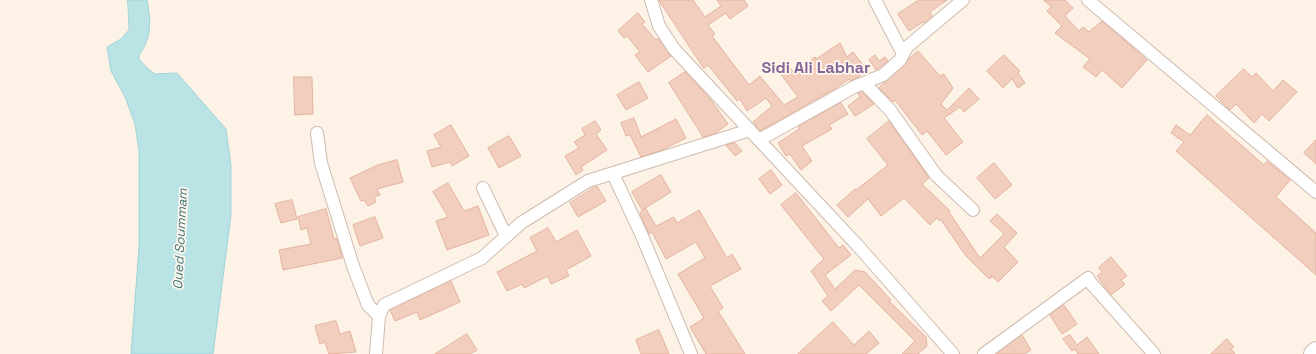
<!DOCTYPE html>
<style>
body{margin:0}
canvas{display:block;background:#fcf2e6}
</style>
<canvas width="1316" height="354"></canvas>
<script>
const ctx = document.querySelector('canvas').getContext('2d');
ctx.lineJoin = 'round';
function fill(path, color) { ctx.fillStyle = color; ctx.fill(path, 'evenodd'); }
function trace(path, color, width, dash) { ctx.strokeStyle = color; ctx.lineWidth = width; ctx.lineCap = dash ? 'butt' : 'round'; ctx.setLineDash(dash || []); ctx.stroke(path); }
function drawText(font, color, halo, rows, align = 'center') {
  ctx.font = font + ' "Space Grotesk",sans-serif'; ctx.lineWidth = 3.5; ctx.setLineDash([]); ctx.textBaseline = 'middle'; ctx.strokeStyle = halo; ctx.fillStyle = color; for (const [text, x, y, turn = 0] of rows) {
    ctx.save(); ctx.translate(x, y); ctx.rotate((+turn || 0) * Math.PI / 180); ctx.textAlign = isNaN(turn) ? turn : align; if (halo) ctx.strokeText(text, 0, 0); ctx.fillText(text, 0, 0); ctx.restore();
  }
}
const water = new Path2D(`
 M128,0H147C151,20 152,38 139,55V59L146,67L155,74L177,73L226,129L231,166V215L213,354H131L139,247V151L135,124L125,97L111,71L107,47L121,39L129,30Z`);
const building = new Path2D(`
 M659,0H693L705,17L721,6L717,0H744L748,6L730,19L726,13L708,25L715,34L712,36L749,85L760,76L784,105L798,97L780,73L789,66L794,73L815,57L816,59L840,43L847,57L853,52L867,70L859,75L860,76L850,81L849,79L836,88L760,131L753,122L772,106L766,98L747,111L740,99L737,101L708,65L704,68Z
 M919,0H947L930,12L932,16L924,23L923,22L909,31L898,14Z
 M1044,0H1065L1073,8L1065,16L1079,31L1083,27L1089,32L1102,21L1147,60L1122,88L1102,70L1096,77L1083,67L1090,59L1055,33L1062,26L1047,11L1051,7Z
 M638,13L645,22L642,24L656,40L658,38L671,56L648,72L635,55L640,52L627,36L624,38L618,31Z
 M918,51L940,76L944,74L953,88L941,104L947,110L969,88L979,99L964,112L960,107L944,118L963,142L946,155L927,131L922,135L895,100L893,102L879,88Z
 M875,55L879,61L885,57L888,61L876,70L869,60Z
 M1004,55L1020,71L1018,73L1025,83L1018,88L1012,79L1003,88L987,71Z
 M1244,69L1252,77L1256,73L1273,91L1283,80L1297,92L1269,121L1262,114L1254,123L1236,104L1230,110L1216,96Z
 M685,72L711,100L728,124L714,134L703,137L669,83Z
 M294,77H312L313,114L295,115Z
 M639,82L648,98L626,110L617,95Z
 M862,92L874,104L855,116L848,106L860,97L858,93Z
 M841,103L848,114L829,125L832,129L802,146L812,161L801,170L790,154L786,156L778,143L799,129L798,127Z
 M1207,115L1264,165L1267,161L1290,180L1276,197L1316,233V275L1176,151L1184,142L1171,133L1176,125L1190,135Z
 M634,118L641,137L676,119L686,138L662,150L641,157L630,135L626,136L621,123Z
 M595,121L601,130L596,134L607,150L581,167L583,170L576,175L565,156L579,148L574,142L585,135L582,129Z
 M889,121L929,178L922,184L950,211L949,212L980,258L1004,234L990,221L997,214L1017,233L1004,247L1018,262L998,282L991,275L992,277L989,279L966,256L941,220L940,221L937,218L930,225L904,198L881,216L868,199L848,217L837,205L855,189L856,190L888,165L867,139Z
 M451,125L469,156L452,166L450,162L432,167L427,151L441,147L434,135Z
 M509,136L521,156L499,168L488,148Z
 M1316,140V164L1304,153Z
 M735,143L742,151L735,156L726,145Z
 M397,160L403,182L377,189L380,195L374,197L376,202L368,206L364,200L361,201L350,178L378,165Z
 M994,163L1012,185L995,199L977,178Z
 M771,170L782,185L770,194L759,179Z
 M661,175L671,192L642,210L632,192Z
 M448,183L464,211L478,206L489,235L447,250L436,221L448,217L433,192Z
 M597,186L606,201L578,217L570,203Z
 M796,193L839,248L843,245L851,255L825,275L835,289L855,270L865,272L891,300L889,301L926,337L927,346L918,354H902L915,341L859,285L831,311L822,301L828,296L811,271L824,259L781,205Z
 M292,200L297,219L281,223L275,204Z
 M326,209L334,239L337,238L342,258L283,270L279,250L311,244L307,228L301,230L298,217Z
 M646,209L656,226L674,217L677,223L699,210L727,258L732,254L741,269L710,286L723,308L718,311L745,354H706L690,327L704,318L678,274L705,258L696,242L666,259L652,232L649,234L640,213Z
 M375,217L383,238L360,246L353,225Z
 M548,228L556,242L577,230L591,256L566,270L569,276L551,284L548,276L524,288L522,284L507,291L497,272L537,251L530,238Z
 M1111,257L1127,276L1121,280L1125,284L1111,295L1097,276L1102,272L1099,268Z
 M451,281L460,302L420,320L417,312L395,321L390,310Z
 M1064,305L1077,324L1062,334L1050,315Z
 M336,321L340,334L350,331L356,352L329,354L325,342L320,344L315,326Z
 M833,322L854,345L869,331L879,343L866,354H798Z
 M659,330L669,354H641L636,340Z
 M467,334L477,350L470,354H435Z
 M1022,335L1031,350L1024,354H997Z
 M1070,335L1077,345L1087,337L1099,354H1078L1075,349L1072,351L1063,339Z
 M1227,339L1234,347L1231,349L1235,354H1211Z`);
const street = new Path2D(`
 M651,0L659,26L674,49L858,246L953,354
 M875,0L903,54
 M1088,0L1316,192
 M864,83L890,110L936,175L973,210
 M317,133L321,163L353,266L368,305L379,316
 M759,140L854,87L883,75L900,60L907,47L963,0
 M613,174L642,236L691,354
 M483,188L506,236
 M376,354L379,316L384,305L482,258L521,223L588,181L750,130
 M984,354L1088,278L1090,282L1154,354`);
const secondary = new Path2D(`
 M1313,354L1316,351`);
const waterNames = [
 ["Oued Soummam",181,239,-87]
];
const districtNames = [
 ["Sidi Ali Labhar",816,69]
];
fill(water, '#bae3e6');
trace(water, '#a1d3d7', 1);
fill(building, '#f1cebe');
trace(building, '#e4b39e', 1);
trace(street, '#d0bbaf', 14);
trace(secondary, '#d3baac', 20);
trace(street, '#fff', 12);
trace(secondary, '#fff', 18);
drawText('italic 13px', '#3f757a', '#fff6ec', waterNames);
drawText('bold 16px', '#846699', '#fff6ec', districtNames);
</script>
